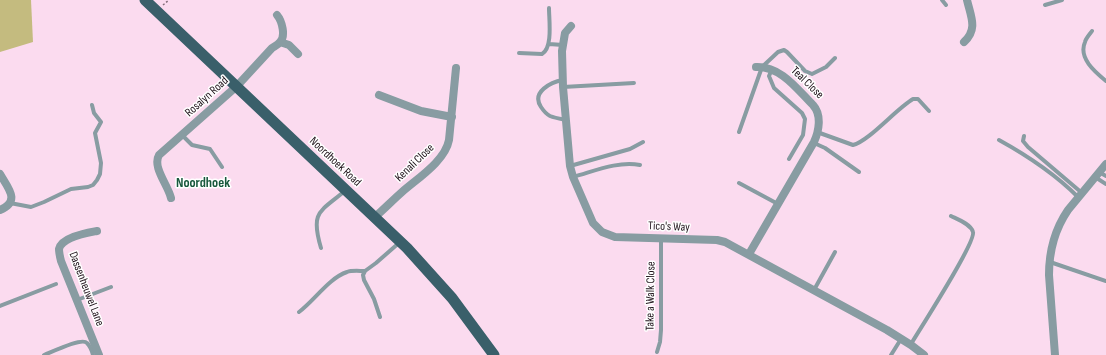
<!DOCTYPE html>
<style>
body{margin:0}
canvas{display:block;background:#fbdbef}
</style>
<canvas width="1106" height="355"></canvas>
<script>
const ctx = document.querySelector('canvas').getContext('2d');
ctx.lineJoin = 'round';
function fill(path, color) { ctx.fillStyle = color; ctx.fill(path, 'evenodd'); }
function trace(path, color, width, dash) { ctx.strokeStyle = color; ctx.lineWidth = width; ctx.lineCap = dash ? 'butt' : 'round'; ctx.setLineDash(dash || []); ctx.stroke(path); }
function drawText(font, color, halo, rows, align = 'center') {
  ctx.font = font + ' "Sofia Sans Condensed",sans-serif'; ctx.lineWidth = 3; ctx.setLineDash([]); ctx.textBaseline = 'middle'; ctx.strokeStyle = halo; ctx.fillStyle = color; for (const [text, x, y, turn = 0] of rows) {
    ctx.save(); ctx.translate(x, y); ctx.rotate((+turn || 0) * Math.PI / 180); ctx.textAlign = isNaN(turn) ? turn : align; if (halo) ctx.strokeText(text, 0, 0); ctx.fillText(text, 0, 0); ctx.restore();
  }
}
const green = new Path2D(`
 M0,0H31L33,42L0,52Z`);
const path = new Path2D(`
 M163,5L169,0`);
const service = new Path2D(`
 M942,0L946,5
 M1045,5L1062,0
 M1092,31C1090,34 1086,38 1085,42C1078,58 1095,72 1106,81
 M549,44L563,45
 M519,53L542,54C553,48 549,20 549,8
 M772,69L769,76L774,88L802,113L805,119L803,135L789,159
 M563,80C551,82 531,92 541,107C543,110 546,114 550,116C555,118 561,119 566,120
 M563,87L634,83
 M739,132L762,67L778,52L784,50L787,52L805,71L812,74L826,67L835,58
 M817,132L853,145C869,141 896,109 913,99H918L929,111
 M182,135L192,145L210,149L222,167
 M1024,136L1023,141L1028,147L1082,193
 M999,140C1028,156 1055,174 1078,197
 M814,143L825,148L859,172
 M570,166L630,149L643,142
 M1099,172L1106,176
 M573,177C595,171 617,161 640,165
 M1095,177L1106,184
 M739,183L778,204
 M10,203L31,207L44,202L71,189L88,187L93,185L97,180L100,174L101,163L95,133L101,122L94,113L92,105
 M321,248C310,211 320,212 346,190
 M1050,262L1106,281
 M814,290L835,252
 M77,300L111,287
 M0,306L56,284
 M299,312C314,301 329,278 347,272C352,270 359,271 365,271
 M380,317L374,299L364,280L363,275L365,271L376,263L400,242
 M911,344C920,329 976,242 973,232C971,224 957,219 951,216
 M657,352L660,342L661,330V239
 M44,355C52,352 82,337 87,343C90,346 92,351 93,355
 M891,355L901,339`);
const minor = new Path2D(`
 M571,26L565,33L562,51L563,87L570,166L573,177L593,223L602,232L615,237L717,240L725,242L887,330L911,345L924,355
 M280,42L289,45L298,54
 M964,42C978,29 971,17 967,0
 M379,95L421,111L452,117
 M0,174C8,188 21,201 0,210
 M171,198C168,185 152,167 159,155L237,86L272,48C275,46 278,45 280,42C286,36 282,21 277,15
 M375,217C384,209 393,200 402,192C418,178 445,161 449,140L456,68
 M97,231C87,233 62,237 59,249C59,253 60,257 61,261L99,355
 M749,254L814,142C819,131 822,115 813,105C797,89 781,66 756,67
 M1055,355L1049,275C1049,252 1055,229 1068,210L1106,164`);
const primary = new Path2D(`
 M145,0L407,248L452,298L494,355`);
const streetNames = [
 ["Teal Close",807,83,44],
 ["Rosalyn Road",207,97,-42],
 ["Noordhoek Road",335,162,43],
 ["Kenali Close",415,163,-44],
 ["Tico's Way",669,227,2],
 ["Dassenheuwel Lane",86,289,69],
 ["Take a Walk Close",651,296,-89]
];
const quarterNames = [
 ["Noordhoek",203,183]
];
fill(green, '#c4bb7f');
trace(path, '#846e7b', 1.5, [2, 2]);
trace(service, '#889ca2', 4);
trace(minor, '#889ca2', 8);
trace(primary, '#3a5f6a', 11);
drawText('12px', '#1e1119', '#fff', streetNames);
drawText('bold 14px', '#18583c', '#fff', quarterNames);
</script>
